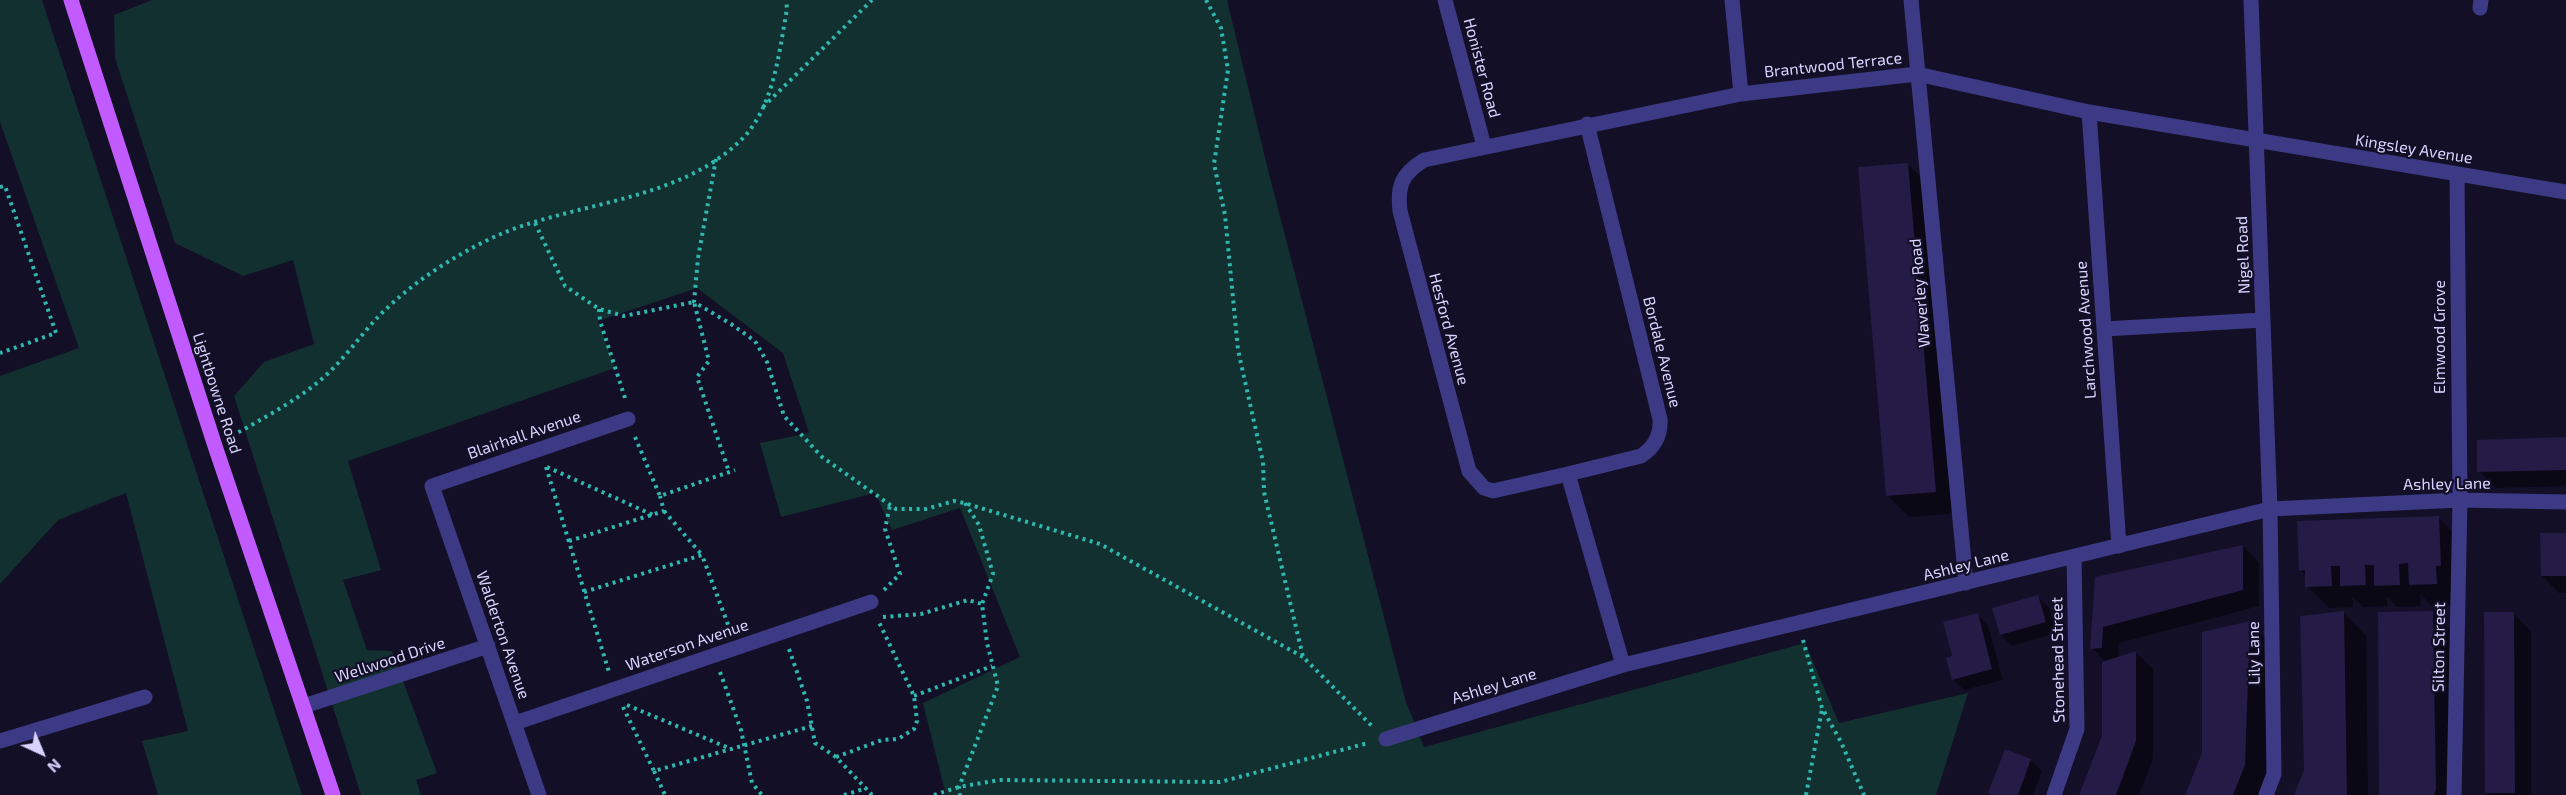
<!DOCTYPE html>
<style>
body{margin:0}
#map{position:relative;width:2566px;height:795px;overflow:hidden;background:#130f26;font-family:"Exo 2",sans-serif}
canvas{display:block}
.north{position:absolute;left:12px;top:723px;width:60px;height:60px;-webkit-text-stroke:4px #130f26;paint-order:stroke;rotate:136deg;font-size:16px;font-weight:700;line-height:24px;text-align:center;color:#d9d4ff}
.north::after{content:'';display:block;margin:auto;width:21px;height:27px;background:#d9d4ff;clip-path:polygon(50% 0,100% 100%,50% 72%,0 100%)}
</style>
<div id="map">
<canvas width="2566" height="795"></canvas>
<div class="north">N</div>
</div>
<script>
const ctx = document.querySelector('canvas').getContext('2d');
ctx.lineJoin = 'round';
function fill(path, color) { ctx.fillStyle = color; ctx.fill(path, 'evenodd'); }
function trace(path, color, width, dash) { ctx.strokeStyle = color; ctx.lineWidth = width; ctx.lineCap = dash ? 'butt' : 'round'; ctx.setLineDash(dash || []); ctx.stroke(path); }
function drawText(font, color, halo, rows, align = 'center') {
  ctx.font = font + ' "Exo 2",sans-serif'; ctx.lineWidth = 4.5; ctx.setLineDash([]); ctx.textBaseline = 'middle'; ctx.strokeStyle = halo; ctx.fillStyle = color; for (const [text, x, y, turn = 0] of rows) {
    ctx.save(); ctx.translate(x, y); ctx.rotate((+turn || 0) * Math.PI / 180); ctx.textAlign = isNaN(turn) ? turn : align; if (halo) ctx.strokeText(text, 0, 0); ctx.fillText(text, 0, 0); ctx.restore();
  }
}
const green = new Path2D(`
 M0,0H42L302,795H158L142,741L188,731L126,493L58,520L0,584V376L79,348L0,122Z
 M152,0H1227L1268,170L1406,702L1424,747L1805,643L1839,723L1968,693L1936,795H946L923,703L1020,657L960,508L892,530L875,493L781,517L760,443L809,433L783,353L697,288L598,321L615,368L348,461L381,570L343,580L367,650L392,651L437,773L416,780L421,795H361L234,396L264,362L314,344L293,260L243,276L175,243L115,58L114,15Z`);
const shadow = new Path2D(`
 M1908,164L1929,186L1957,513L1909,517L1887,495Z
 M2566,439V486L2496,488L2479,471Z
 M2439,518L2460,540L2458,605L2432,606L2420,594L2421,606L2397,607L2387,596V606L2363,607L2352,596L2353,607L2329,608L2307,586V576L2300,570Z
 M2566,534V593H2559L2542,576Z
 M2243,546L2259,563V606L2119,643L2118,658L2136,653L2153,669V759L2139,795H2081L2104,736L2106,662L2092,648L2097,579Z
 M2038,597L2049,608L2056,633L2012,646L2001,635Z
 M2344,613L2366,635L2368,795H2296L2305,770Z
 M2433,613L2455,635L2457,795H2381Z
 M1977,614L1988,626L2003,680L1964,690L1953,679V657Z
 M2514,614L2531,631V795H2489L2486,792Z
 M2249,622L2271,644L2266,788L2263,795H2187Z
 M2031,760L2042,771L2033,795L1989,793Z`);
const building = new Path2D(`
 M1908,163L1936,492L1886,496L1858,167Z
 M2566,437V470L2477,472V440Z
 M2439,516L2441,566H2436L2437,584L2409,585L2408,563L2399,564L2400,585L2374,586V565H2365L2366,585L2340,586V566H2331L2332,586L2305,587V570L2299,571L2297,521Z
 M2540,533H2566V576H2541Z
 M2243,545V590L2103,627L2102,648L2090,649L2095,577Z
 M2038,595L2046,622L2000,635L1992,608Z
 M2344,611L2347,795H2294L2304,770L2300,616Z
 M2433,611L2436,789L2434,795H2379L2378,612Z
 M2484,612H2514L2515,793H2485Z
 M1978,613L1992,669L1952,680L1946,658L1952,656L1943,622Z
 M2250,621L2245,765L2233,795H2185L2202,753V632Z
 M2136,651V741L2116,795H2079L2102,736V662Z
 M2005,749L2031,759L2018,795H1992L1988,793Z`);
const path = new Path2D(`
 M1206,0L1221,28L1228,70L1214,164L1225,215L1238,350L1263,462L1264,492L1303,657L1373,727
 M763,107L872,0
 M716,159L698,258L694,302L731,324L755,341L767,362L784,416L822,457L896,509H926L954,501L964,503L1100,544L1303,657
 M0,187L5,186L56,333L0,353
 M535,223L565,286L599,309L624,316L694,302L709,361L697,377L729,472
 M599,309L600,321L626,401
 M232,436C260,420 292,403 317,383C340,365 358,338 378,317C410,284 453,256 494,237C570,202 677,203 741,140C774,108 779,52 787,9L786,0
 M635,437L660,496L735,470
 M546,467L609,672
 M547,467L653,515
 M965,503L979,525L993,574L982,604
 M664,511L702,555
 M569,541L664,511L660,496
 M884,590L900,574L885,529L890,505
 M584,592L702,555L730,630
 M883,617L921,614L968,600L982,604L987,643L998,686L959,787L960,795
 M1803,640L1822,708L1841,742L1864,795
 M789,649L807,701L815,743L836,757L872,795
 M720,672L741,730L752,783L762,795
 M914,696L992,666
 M627,705L731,749
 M623,707L654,771L812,726
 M836,757L882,740L898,739L914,729L917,721L914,696L878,620
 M654,771L665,795
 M844,795L867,788
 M934,795L959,787L999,780L1220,782L1368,743
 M1806,795L1822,709`);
const minor = new Path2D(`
 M1445,0L1484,146
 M1732,0L1741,94
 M1911,0L1966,583
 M2251,0L2270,509L2274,774L2266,795
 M2480,8L2481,0
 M2089,112L2119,546
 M1587,124L1660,419C1661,435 1655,447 1641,456L1568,474L1623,665
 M2104,329L2263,320
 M1568,474L1493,491L1484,488L1469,471L1400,211C1397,185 1402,174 1424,160L1741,94L1917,74L2089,112L2566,192
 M304,706L488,646
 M515,723L871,602
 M1386,739L1623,665L2270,509L2460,500L2566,502
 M0,741L145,697
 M539,795L432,486L628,419
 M2054,795L2077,729L2074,557
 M2454,795L2460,500L2457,175`);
const major = new Path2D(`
 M71,0L215,446L333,795`);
const streetNames = [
 ["Brantwood Terrace",1833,65,-6],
 ["Honister Road",1482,68,75],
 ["Kingsley Avenue",2414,149,9],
 ["Nigel Road",2243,255,-92],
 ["Waverley Road",1920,293,-95],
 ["Hesford Avenue",1449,329,75],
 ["Larchwood Avenue",2086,330,-94],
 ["Elmwood Grove",2440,337,-90],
 ["Bordale Avenue",1662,352,76],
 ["Lightbowne Road",217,393,72],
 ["Blairhall Avenue",524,435,-19],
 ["Ashley Lane",2447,484,-1],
 ["Ashley Lane",1966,565,-14],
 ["Walderton Avenue",503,635,71],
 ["Waterson Avenue",687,645,-19],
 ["Silton Street",2439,647,-89],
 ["Lily Lane",2254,653,-91],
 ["Wellwood Drive",390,660,-18],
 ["Stonehead Street",2058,660,-91],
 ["Ashley Lane",1494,686,-17]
];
fill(green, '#12302f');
fill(shadow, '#0007');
fill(building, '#241b47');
trace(path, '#2fb8b0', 4, [3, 4.5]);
trace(minor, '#3d3a85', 15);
trace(major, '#c25bff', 15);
drawText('16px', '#d9d4ff', '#130f26', streetNames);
</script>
